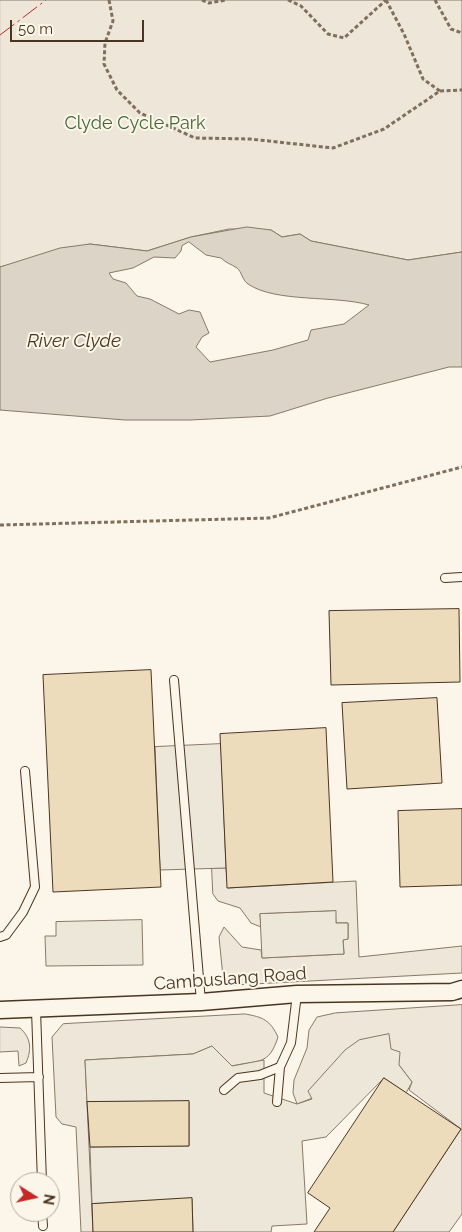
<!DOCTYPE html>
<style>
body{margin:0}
#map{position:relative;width:462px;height:1232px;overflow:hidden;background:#fbf6e9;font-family:Raleway,sans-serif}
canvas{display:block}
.north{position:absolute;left:10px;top:1172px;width:50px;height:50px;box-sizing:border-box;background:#fbf6e9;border:1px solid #b4a999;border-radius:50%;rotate:100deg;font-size:14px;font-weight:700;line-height:20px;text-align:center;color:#4a3520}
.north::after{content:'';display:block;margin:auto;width:18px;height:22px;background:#c62828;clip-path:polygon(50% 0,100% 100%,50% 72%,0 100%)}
.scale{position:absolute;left:10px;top:20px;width:134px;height:22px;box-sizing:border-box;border:2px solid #4a3520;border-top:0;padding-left:6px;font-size:15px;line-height:18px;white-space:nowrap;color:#4a3520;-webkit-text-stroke:4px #fbf6e9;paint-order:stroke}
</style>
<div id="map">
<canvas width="462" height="1232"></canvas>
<div class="north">N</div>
<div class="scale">50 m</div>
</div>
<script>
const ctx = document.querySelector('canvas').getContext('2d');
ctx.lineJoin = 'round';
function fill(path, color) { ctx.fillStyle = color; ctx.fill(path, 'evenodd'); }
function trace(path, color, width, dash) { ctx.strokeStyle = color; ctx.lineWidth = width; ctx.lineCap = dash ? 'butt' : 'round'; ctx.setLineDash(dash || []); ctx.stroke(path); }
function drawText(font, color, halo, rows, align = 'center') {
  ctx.font = font + ' Raleway,sans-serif'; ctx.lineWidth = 4; ctx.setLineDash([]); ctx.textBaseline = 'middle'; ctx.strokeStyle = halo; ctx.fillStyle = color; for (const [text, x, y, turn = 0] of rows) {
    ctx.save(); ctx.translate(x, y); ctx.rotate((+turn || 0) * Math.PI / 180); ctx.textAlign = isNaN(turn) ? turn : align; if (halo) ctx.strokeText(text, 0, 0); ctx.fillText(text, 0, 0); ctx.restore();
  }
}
const green = new Path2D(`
 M0,0H462V252L408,260L311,241L300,234L282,237L271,230L229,229L191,237L147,251L90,244L0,267Z
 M212,868H226L228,888L356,881L359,957L462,946V973L234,985L223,977L219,937L224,927L242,947L261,950L262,958L344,954L343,939H348V923H336L335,911L260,914L261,927L251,923L240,908L218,901L213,894Z
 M462,1005V1214L449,1232H393L461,1129L409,1090L412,1082L399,1065L297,1104L293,1093L294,1080L307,1048L309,1030L317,1017L335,1013Z
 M245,1014C263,1017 270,1020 278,1037C269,1066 258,1060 232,1066L212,1046L193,1054L85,1060L93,1232H81L76,1127L62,1124L56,1117L52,1037L63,1024Z
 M0,1027L20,1028C31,1038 32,1049 26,1063L19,1066L18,1051L0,1052Z`);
const parking = new Path2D(`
 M221,744L226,868L160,870L155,747Z
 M336,911V923H348V939L343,940L344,954L262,958L260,914Z
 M142,920L143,965L46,966L45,936H56V922Z
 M389,1034L391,1049L400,1052L399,1065L412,1082L406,1093L384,1078L326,1137L302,1141L307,1224L272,1226L271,1232H193L192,1199L92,1204L90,1147L189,1146V1102H87L85,1060L193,1054L212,1046L232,1066L264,1060V1093L297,1104L312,1099L308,1091L345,1050L359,1040Z`);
const water = new Path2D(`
 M247,227L271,230L282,237L300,234L311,241L408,260L462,252V367H449L328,398L270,416L190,420H125L0,410V267L60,248L90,244L147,251L191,237ZM189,242L206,255L221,258C226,263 231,264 237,268C242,272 242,280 248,284C276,303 334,295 369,305L344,324L311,330L308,340L273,350L210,362L196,347L202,337L209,333L200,312L189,310L179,314L150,299L137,296L126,283L113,279L109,273L133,268L154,257L175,258L181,251L182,246Z`);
const building = new Path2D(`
 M459,609L460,682L331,685L329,611Z
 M151,670L161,887L53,892L43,675Z
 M437,698L442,783L347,789L342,703Z
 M326,728L333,882L227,888L220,734Z
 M462,809V885L400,887L398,811Z
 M384,1078L461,1129L393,1232H314L330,1208L308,1193Z
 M189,1101V1146L90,1147L87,1102Z
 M192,1198L193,1232H93L92,1204Z`);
const path = new Path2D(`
 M109,0L113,21L105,43L104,64L117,90L140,113L195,138L250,139L333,148L384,129L440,91L462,90
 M202,0L209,3L226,0
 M288,0L301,6L328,34L344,38L386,0
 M386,0L404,34L423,79L440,91
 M435,0L451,29L462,33
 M0,525L269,518L462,467`);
const service = new Path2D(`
 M445,578L462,577
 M174,680L201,1002
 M0,937L6,935L23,912L35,887L25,771
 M36,1010L42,1182
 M0,1078L39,1077
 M224,1090L238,1078L260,1075L280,1067L291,1043L297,994
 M277,1102L280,1067
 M42,1212L43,1226`);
const minor = new Path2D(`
 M0,1010L201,1002L297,994L452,992L462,989`);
const power = new Path2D(`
 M0,35L46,0`);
const parkNames = [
 ["Clyde Cycle Park",135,124]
];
const streetNames = [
 ["Cambuslang Road",230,979,-4]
];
const waterNames = [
 ["River Clyde",74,341]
];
fill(green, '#ede6d9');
trace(green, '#887966', 1);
fill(parking, '#ede7d9');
trace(parking, '#887966', 1);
fill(water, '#dcd4c6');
trace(water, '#887966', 1);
fill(building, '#ecdcbc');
trace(building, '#4a3520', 1);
trace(service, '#4a3520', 10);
trace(minor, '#4a3520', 19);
trace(path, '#7f6f5c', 3, [4, 2.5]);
trace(service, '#fbf6e9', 8);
trace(minor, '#fbf6e9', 16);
trace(power, '#c62828', 1, [18, 4, 2.5, 4]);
drawText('18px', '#436837', '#fbf6e9', parkNames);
drawText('18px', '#4a3520', '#fbf6e9', streetNames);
drawText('italic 19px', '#4a3520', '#fbf6e9', waterNames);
</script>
